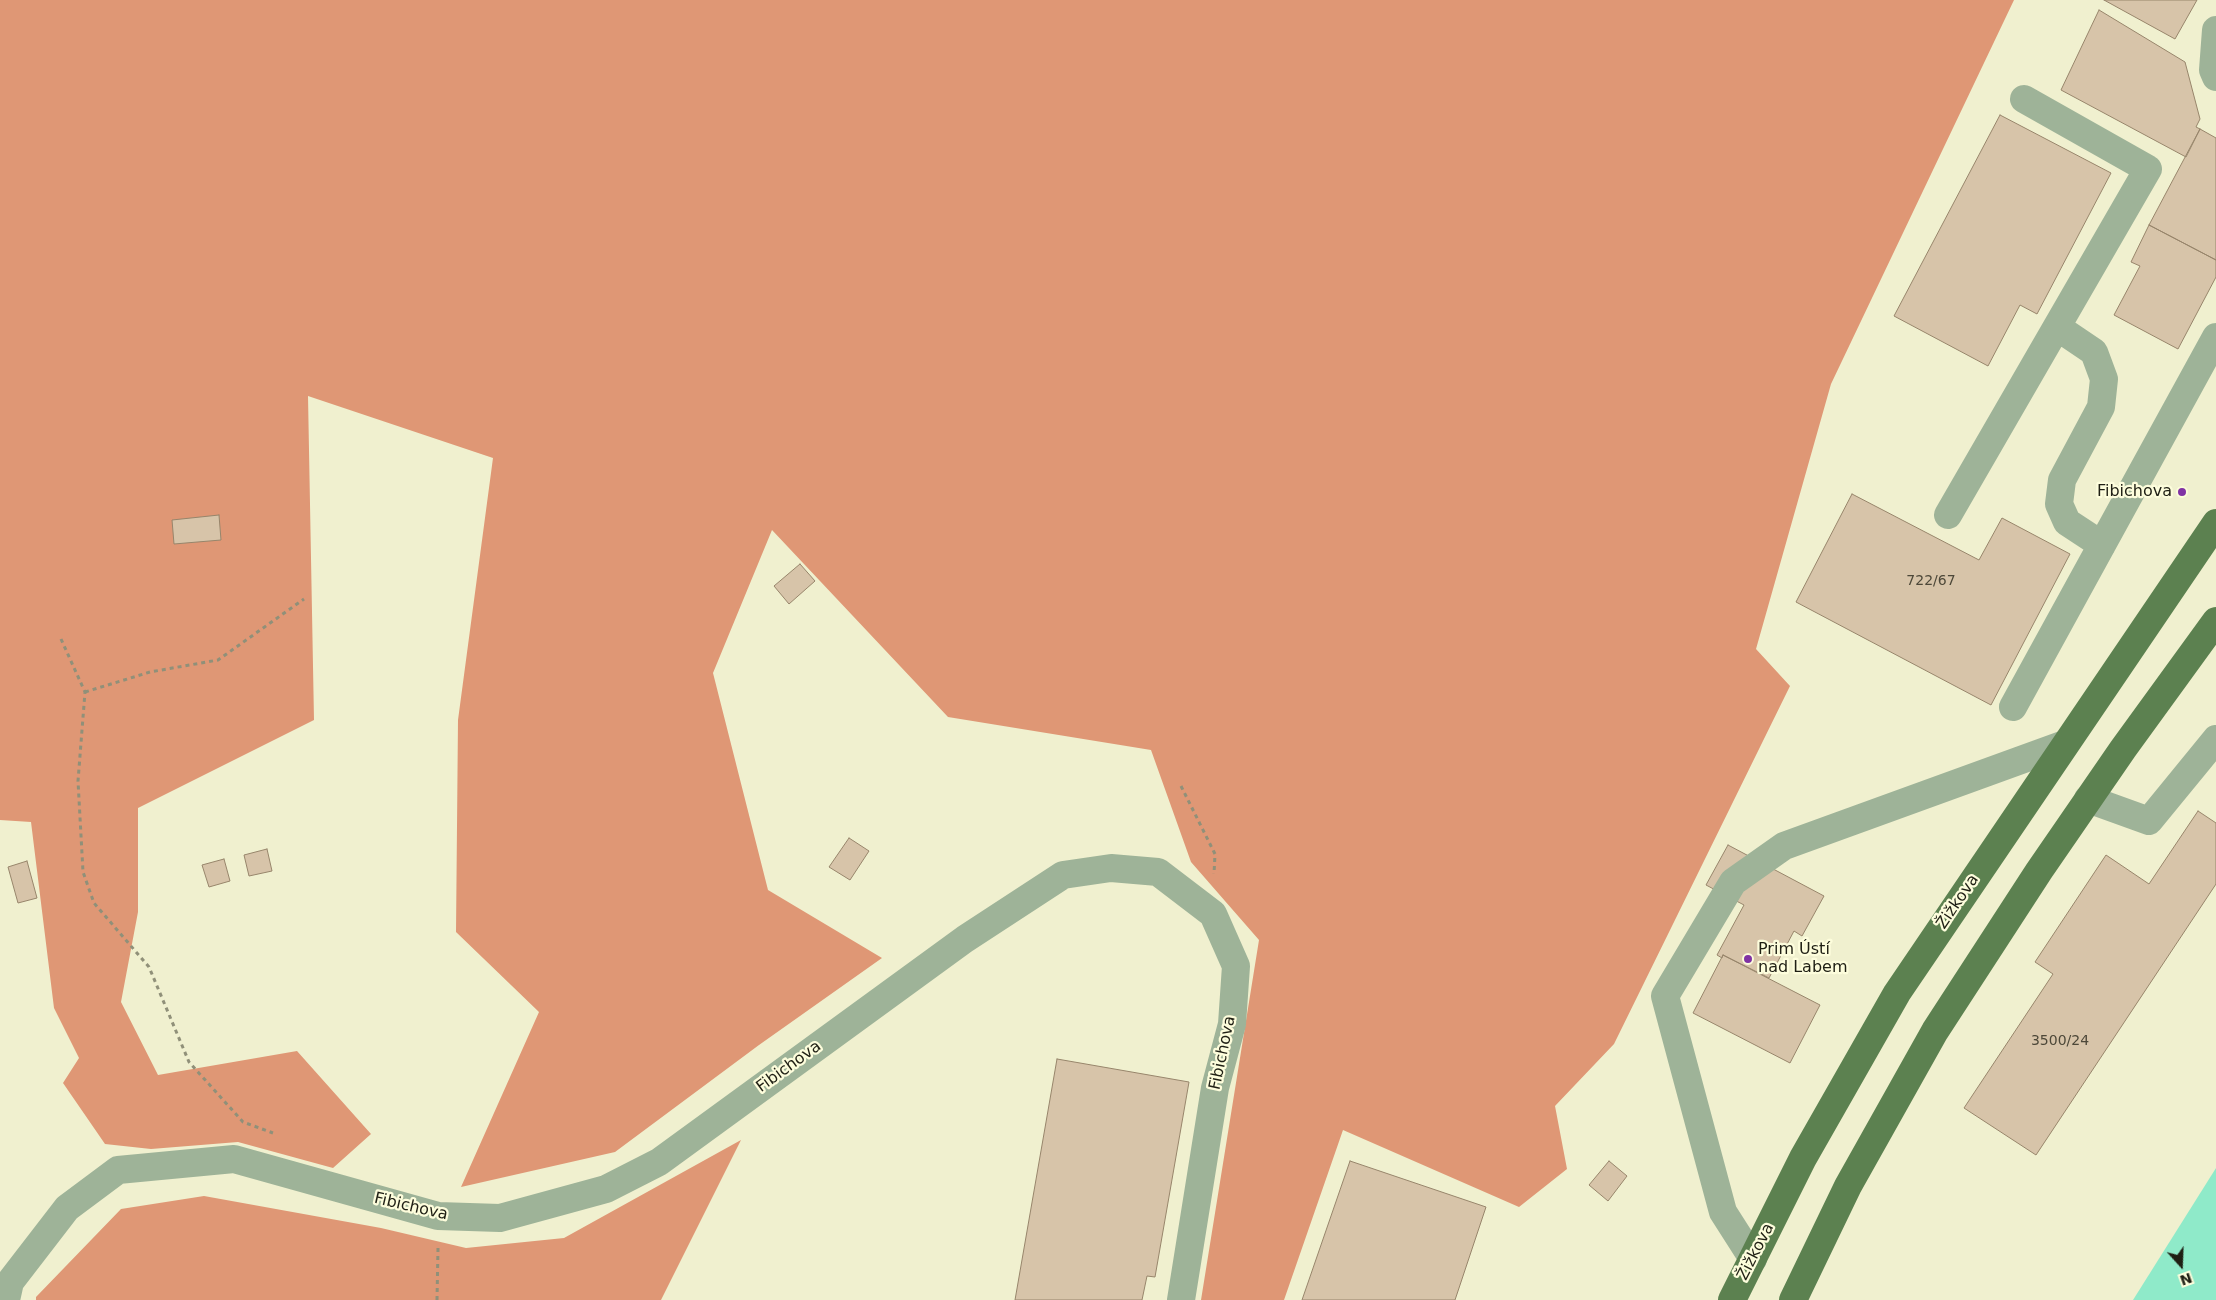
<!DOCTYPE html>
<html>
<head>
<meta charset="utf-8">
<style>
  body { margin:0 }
  #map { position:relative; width:2216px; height:1300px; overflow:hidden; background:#f0f0cf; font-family:"DejaVu Sans",sans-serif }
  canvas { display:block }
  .north { position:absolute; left:2156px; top:1240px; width:50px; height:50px; -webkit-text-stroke:4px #fdfddc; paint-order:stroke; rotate:160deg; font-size:14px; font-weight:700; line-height:20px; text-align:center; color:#1f1f14 }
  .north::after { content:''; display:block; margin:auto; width:18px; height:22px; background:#1f1f14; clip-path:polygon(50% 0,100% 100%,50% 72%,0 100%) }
</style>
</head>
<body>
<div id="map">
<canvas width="2216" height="1300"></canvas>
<div class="north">N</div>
</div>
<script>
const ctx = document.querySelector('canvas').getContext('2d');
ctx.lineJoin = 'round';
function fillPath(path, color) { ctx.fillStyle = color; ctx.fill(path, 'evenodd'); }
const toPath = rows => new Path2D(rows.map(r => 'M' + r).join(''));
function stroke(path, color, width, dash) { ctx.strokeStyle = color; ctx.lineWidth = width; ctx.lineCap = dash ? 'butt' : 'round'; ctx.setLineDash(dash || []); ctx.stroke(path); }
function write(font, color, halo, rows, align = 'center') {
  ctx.font = font + ' "DejaVu Sans",sans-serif'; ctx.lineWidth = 4.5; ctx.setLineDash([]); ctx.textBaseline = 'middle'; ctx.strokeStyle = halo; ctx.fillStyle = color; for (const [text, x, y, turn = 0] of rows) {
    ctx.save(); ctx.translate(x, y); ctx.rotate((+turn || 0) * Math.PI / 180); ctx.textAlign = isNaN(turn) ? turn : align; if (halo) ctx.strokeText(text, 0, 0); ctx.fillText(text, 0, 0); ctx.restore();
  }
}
const forest = toPath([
  [0,0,2014,0,1831,384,1756,649,1790,686,1614,1044,1555,1106,1567,1169,1519,1207,1343,1130,1284,1300,1201,1300,1259,940,1191,862,1151,750,948,717,772,530,713,673,768,890,882,958,759,1045,615,1152,461,1187,539,1012,456,932,458,720,493,458,308,396,314,720,138,808,138,912,121,1002,158,1075,297,1051,371,1134,333,1168,238,1142,151,1149,105,1144,63,1083,79,1058,54,1008,31,822,0,820],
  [741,1140,661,1300,36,1300,36,1297,121,1209,204,1196,381,1228,466,1248,564,1238]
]);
const water = toPath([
  [2216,1168,2216,1300,2133,1300]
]);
const building = toPath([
  [2104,0,2197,0,2175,39,2104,0],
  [2099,10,2185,62,2200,119,2196,127,2200,129,2186,157,2061,90,2099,10],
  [2000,115,2111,173,2037,314,2020,305,1988,366,1894,316,2000,115],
  [2200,129,2216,138,2216,260,2149,225,2200,129],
  [2149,225,2216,260,2216,277,2178,349,2114,315,2140,266,2131,262,2149,225],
  [1852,494,1979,560,2002,518,2070,554,1991,705,1796,602,1852,494],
  [219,515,221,540,174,544,172,520,219,515],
  [800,564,815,581,789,604,774,586,800,564],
  [2198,811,2216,823,2216,884,2036,1155,1964,1108,2053,974,2035,962,2106,855,2149,884,2198,811],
  [849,838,869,851,850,880,829,867,849,838],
  [1728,845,1824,896,1802,936,1794,931,1769,978,1723,955,1722,958,1717,955,1744,905,1706,885,1728,845],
  [267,849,272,871,249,876,244,855,267,849],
  [224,859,230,881,209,887,202,865,224,859],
  [27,861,37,898,18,903,8,867,27,861],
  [1723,955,1820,1005,1790,1063,1693,1013,1723,955],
  [1057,1059,1189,1082,1155,1277,1147,1276,1142,1300,1015,1300,1057,1059],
  [1350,1161,1486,1207,1455,1300,1302,1300,1350,1161],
  [1609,1161,1627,1176,1608,1201,1589,1185,1609,1161]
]);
const path = toPath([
  [61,639,85,692,78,781,83,872,94,903,149,967,189,1062,243,1122,273,1133],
  [85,692,150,672,218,660,304,599],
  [1181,786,1215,854,1214,874],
  [437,1300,438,1248]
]);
const minor = toPath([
  [2216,30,2213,70,2216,77],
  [2057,327,2094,352,2104,379,2101,407,2062,480,2059,504,2067,522,2102,545],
  [1948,515,2148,169,2024,99],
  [2013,707,2216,337],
  [2088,799,2149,821,2216,739],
  [1753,1259,1723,1212,1665,996,1733,882,1784,846,2065,744],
  [6,1300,10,1282,67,1208,118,1170,234,1159,438,1216,500,1218,606,1189,659,1162,965,939,1063,875,1111,868,1158,872,1213,914,1236,966,1232,1024,1215,1088,1181,1300]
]);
const major = toPath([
  [1732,1300,1803,1158,1897,993,2216,523],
  [1793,1300,1848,1186,1935,1031,2039,871,2123,749,2216,621]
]);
const markers = [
  [2182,492,5,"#8033a4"],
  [1748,959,5,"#8033a4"]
];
const numberNames = [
  ["722/67",1931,581],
  ["3500/24",2060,1041]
];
const poiNames = [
  ["Fibichova",2172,492],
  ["Prim Ústí",1758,950,"left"],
  ["nad Labem",1758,968,"left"]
];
const streetNames = [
  ["Žižkova",1958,902,-56],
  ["Fibichova",1223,1053,-78],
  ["Fibichova",789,1067,-36],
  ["Fibichova",411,1207,13],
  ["Žižkova",1756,1252,-63]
];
fillPath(forest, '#df9775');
fillPath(water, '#8feac9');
fillPath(building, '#d7c4a9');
stroke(building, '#97856b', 1);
stroke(path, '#909079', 3, [4, 4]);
stroke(minor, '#9eb398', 28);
stroke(major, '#5c8150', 28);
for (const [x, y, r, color] of markers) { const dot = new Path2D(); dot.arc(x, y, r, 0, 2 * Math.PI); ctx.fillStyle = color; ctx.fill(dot); stroke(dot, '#fdfddc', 2); }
write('14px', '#4d4839', null, numberNames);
write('16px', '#1f1f14', '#fdfddc', poiNames, 'right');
write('16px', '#1f1f14', '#fdfddc', streetNames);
</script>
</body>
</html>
